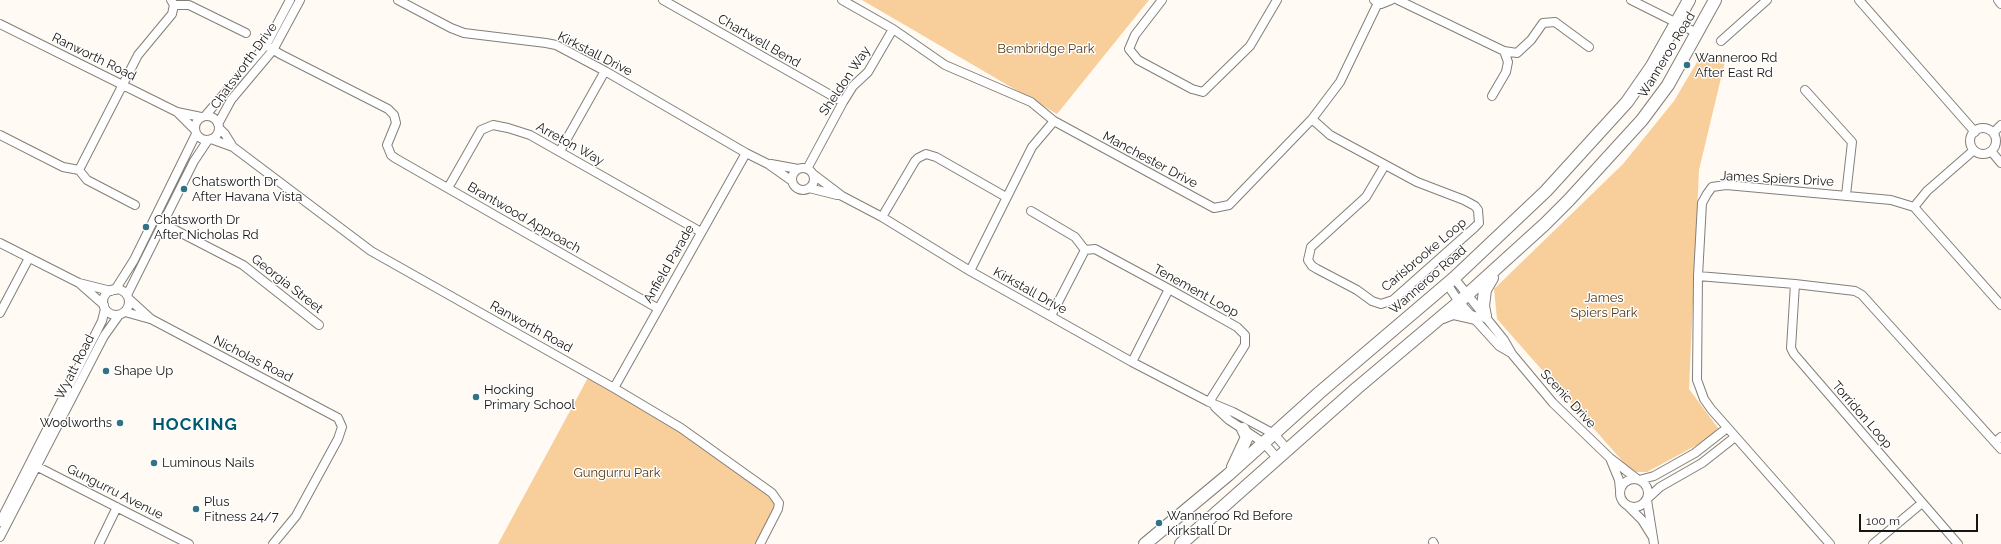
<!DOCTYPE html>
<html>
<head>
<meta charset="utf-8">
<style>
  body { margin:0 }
  #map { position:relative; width:2001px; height:544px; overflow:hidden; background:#fffaf4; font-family:Raleway,sans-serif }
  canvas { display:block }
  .scale { position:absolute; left:1859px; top:514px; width:119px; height:18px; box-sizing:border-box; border:2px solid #181614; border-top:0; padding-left:5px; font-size:12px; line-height:14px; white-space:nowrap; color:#181614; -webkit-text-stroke:3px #fff; paint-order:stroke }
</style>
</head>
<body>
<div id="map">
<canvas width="2001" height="544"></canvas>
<div class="scale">100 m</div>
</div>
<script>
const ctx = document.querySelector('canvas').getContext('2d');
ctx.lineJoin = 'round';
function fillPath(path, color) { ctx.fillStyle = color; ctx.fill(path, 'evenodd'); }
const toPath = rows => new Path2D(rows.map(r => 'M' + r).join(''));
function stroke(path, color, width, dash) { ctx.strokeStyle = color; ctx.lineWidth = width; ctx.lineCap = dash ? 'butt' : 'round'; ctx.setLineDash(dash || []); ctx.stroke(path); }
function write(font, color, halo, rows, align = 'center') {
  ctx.font = font + ' Raleway,sans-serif'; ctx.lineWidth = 3; ctx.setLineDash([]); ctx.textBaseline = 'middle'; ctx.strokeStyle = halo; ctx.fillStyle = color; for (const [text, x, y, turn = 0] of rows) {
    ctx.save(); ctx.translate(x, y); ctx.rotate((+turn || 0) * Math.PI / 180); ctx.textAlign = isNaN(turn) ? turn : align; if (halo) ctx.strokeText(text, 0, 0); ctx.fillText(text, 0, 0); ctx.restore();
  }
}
const green = toPath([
  [862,0,1149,0,1057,114],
  [1703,52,1726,57,1699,170,1689,389,1721,432,1647,472,1636,472,1625,464,1497,319,1494,289,1623,164,1674,101],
  [590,374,681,428,772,493,779,503,760,544,498,544]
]);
const minor = toPath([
  [398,0,451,28,464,33,546,43,556,45,605,71,746,153,768,164,792,181],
  [663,0,843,102],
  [842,0,893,29,945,65,1031,102,1054,121,1214,208,1229,205,1312,119,1340,82,1378,3],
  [1162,0,1135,35,1129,49,1138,60,1192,89,1203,92,1250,46,1277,0],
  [1374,0,1381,4,1391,0],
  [1398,0,1504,51,1508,62,1506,72,1492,96],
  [1631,0,1697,33],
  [1859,0,1975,132],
  [1998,0,2001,4],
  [174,5,189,5,246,33],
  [0,24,177,112,201,117],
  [1721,41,1767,0],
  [266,45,280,54,388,109,394,115,396,123,387,145,391,155,395,158,657,308],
  [1504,51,1517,53,1531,40,1543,23,1555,22,1589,47],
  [1805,90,1852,142,1846,195],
  [178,113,195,130],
  [205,116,266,45,290,0],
  '195 128a12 12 0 1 1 24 0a12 12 0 1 1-24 0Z',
  [1312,119,1330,135,1417,182,1464,200,1475,206,1478,210,1479,223,1474,228,1393,300,1381,304,1372,301,1357,290,1317,269,1312,266,1308,260,1311,247,1366,197,1385,165],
  [218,124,231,100,273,50,300,0],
  [219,128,225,134,233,147],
  '1970 141a13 13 0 1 1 26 0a13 13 0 1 1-26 0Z',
  [1993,133,2001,125],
  [0,135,63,167,79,170,138,55,172,14,174,5,171,0],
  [211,139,233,147,371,251,614,388,681,428,772,493,779,503,778,509,760,544],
  [560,151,605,71],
  [1991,151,2001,163],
  [771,164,798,169],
  '792 179a11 11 0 1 1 22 0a11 11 0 1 1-22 0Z',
  [807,169,843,102,853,86,868,72,893,29],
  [79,170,87,180,135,205],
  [813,174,842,196,882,217,970,271,1132,362,1209,402,1233,412,1274,434,1288,450],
  [448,188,481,130,493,125,508,128,530,135,701,232],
  [809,188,837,195],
  [1914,207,1927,191,1974,150],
  [1031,211,1075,237,1085,250],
  [882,217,915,161,918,158,926,154,936,157,1006,197],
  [154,219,243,265,319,325],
  [0,243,79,283,111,291],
  [970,271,1032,147,1054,121],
  [1698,276,1795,284,1855,291,1862,295,2001,449],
  [1454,278,1504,340,1512,354,1553,403,1610,458,1637,479],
  [79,283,104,305],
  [1447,284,1459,302,1499,346,1511,353],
  [1795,284,1791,348,1794,354,1958,544],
  '103 302a13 13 0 1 1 26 0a13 13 0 1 1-26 0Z',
  [115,290,134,260,196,134],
  [127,295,194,161,208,140],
  [129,299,151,319,338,418,342,427,338,439,296,516,273,544],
  [125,312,150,319],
  [0,313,29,258],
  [1051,316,1085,250,1095,249,1169,289,1237,327,1245,335,1245,345,1209,402],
  [1132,362,1169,289],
  [614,388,746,153],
  [1215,407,1229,420,1264,443,1278,459],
  [1995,442,2001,437],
  [1610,458,1619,480,1620,490],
  [34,465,189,544],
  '1620 493a14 14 0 1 1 28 0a14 14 0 1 1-28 0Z',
  [1639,480,1654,476,1695,453,1727,428],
  [1648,498,1660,487,1702,463,1735,437],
  [1647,500,1654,544],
  [1628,506,1642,520,1652,536],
  [0,522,102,321,105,309],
  [0,537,104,336,119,315],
  [1433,542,1434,544],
  [99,544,117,507],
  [1830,544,1711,409,1704,399,1700,388,1697,380,1698,276,1702,203,1707,194,1712,187,1726,185,1891,200,1914,207,2001,305],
  [1873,544,1922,503]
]);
const highway = toPath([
  [1485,316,1483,306,1485,290,1492,278],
  [1443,317,1453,313,1475,318],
  [1233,467,1247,437,1243,429],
  [1145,544,1228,475,1319,393,1454,278,1546,191,1627,102,1652,66,1689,0],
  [1181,544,1357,388,1459,302,1545,224,1569,200,1642,120,1668,85,1715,0]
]);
const markers = [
  [1687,65,4,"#327286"],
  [184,189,4,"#327286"],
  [146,227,4,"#327286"],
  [106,371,4,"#327286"],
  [476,397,4,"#327286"],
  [120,423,4,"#327286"],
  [154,463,4,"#327286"],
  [196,509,4,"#327286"],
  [1159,523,4,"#327286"]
];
const streetNames = [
  ["Chartwell Bend",759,41,30],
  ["Kirkstall Drive",595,54,27],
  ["Wanneroo Road",1667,55,-59],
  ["Ranworth Road",94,57,26],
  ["Chatsworth Drive",244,66,-54],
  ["Sheldon Way",845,81,-56],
  ["Arreton Way",570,144,29],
  ["Manchester Drive",1150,160,28],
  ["James Spiers Drive",1777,179,3],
  ["Brantwood Approach",524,218,30],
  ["Carisbrooke Loop",1424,255,-40],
  ["Anfield Parade",669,264,-60],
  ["Wanneroo Road",1428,280,-41],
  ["Georgia Street",287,284,38],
  ["Kirkstall Drive",1030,291,29],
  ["Tenement Loop",1196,291,29],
  ["Ranworth Road",531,327,29],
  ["Nicholas Road",253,359,27],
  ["Wyatt Road",75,367,-63],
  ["Scenic Drive",1568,399,47],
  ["Torridon Loop",1862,415,49],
  ["Gungurru Avenue",115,492,27]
];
const parkNames = [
  ["Bembridge Park",1046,49],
  ["James",1604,298],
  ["Spiers Park",1604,313],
  ["Gungurru Park",617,473]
];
const poiNames = [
  ["Wanneroo Rd",1695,58],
  ["After East Rd",1695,73],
  ["Chatsworth Dr",192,182],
  ["After Havana Vista",192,197],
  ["Chatsworth Dr",154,220],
  ["After Nicholas Rd",154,235],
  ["Shape Up",114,371],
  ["Hocking",484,390],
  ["Primary School",484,405],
  ["Woolworths",112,423,"right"],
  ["Luminous Nails",162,463],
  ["Plus",204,502],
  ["Fitness 24/7",204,517],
  ["Wanneroo Rd Before",1167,516],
  ["Kirkstall Dr",1167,531]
];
const districtNames = [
  ["HOCKING",195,425]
];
fillPath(green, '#f8cf9a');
stroke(minor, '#837e78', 10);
stroke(highway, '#837e78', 14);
stroke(minor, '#fff', 8);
stroke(highway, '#fff', 12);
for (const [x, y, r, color] of markers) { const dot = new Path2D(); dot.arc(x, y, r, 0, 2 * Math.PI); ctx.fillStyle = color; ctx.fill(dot); stroke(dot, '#fff', 1.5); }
write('13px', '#181614', '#fff', streetNames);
write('13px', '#533b16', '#fff', parkNames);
write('13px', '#181614', '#fff', poiNames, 'left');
ctx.letterSpacing = '1px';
write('bold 17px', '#00596f', '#fff', districtNames);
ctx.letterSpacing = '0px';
</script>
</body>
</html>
